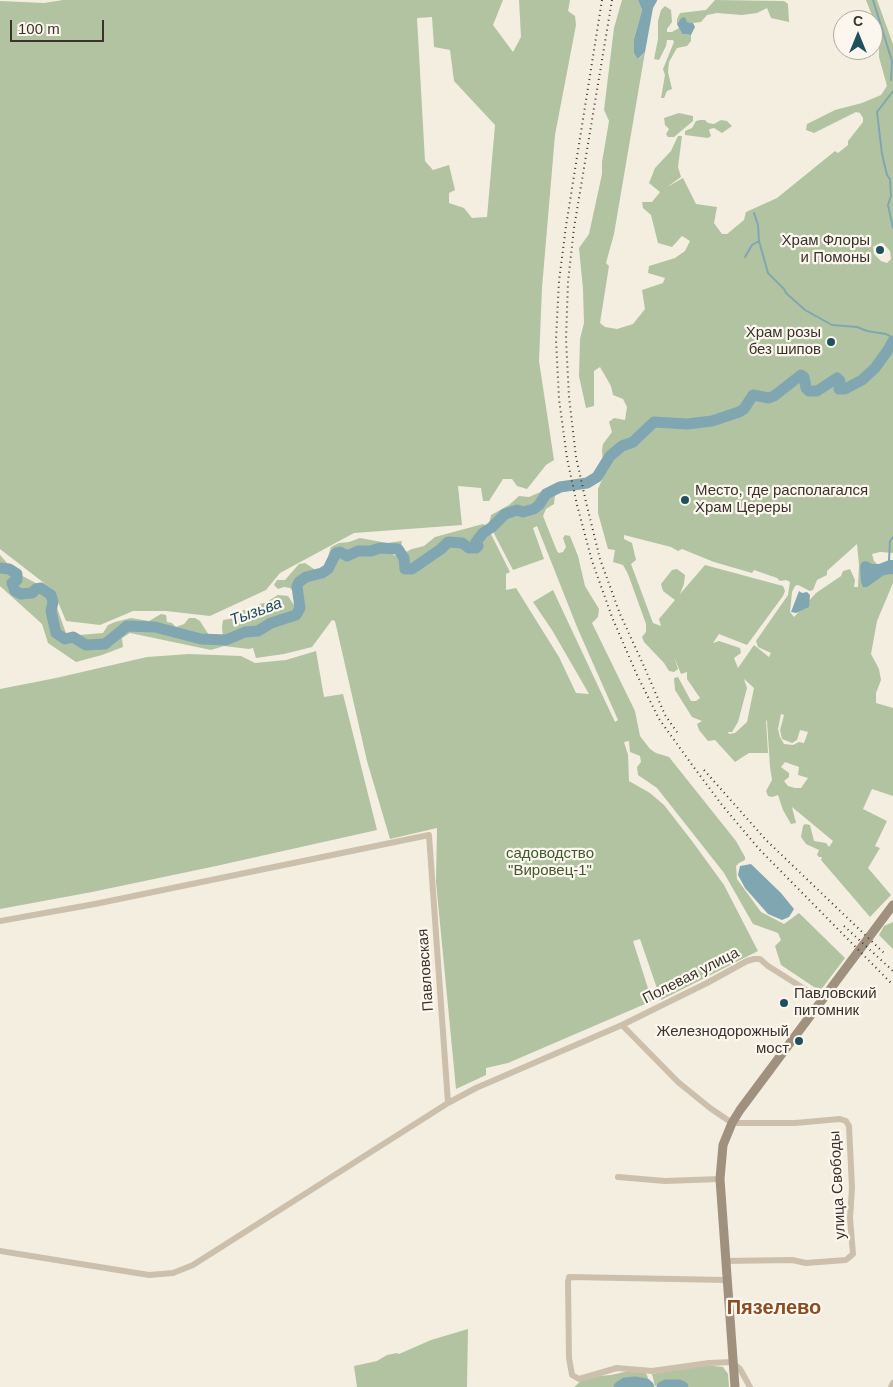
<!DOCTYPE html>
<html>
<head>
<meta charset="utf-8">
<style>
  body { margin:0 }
  #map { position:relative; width:893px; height:1387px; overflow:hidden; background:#f4eee1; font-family:Arial,sans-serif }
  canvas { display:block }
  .north { position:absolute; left:833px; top:10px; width:50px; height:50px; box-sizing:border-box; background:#fbf7ee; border:1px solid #aea9a0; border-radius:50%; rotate:0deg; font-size:14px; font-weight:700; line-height:20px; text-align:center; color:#3b332b }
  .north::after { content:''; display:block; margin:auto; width:18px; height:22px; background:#204f5d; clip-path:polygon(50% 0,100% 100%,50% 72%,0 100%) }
  .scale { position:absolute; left:10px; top:20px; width:94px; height:22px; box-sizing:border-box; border:2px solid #3b332b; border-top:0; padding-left:6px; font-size:15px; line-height:18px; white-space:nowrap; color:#3b332b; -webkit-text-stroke:4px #fbf7ee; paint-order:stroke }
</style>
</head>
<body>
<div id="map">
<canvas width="893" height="1387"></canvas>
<div class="north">С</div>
<div class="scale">100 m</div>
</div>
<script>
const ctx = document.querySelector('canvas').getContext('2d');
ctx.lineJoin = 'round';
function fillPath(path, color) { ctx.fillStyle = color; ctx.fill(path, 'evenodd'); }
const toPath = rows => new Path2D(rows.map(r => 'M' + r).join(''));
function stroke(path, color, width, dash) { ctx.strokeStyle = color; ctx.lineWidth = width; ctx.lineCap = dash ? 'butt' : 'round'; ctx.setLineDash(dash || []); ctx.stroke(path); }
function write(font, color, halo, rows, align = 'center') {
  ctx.font = font + ' Arial,sans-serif'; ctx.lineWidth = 4.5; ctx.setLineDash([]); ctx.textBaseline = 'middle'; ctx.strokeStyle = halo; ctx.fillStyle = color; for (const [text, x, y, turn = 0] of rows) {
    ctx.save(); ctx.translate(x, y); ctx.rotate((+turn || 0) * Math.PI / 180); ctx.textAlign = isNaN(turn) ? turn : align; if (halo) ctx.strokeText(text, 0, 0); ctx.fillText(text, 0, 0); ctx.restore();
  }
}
const green = toPath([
  [63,0,503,0,493,25,513,52,521,37,519,0,570,0,568,11,575,16,576,25,555,135,542,288,539,361,554,460,546,465,527,489,517,486,512,479,503,479,489,501,483,501,481,488,458,486,462,525,354,533,280,573,266,590,210,616,166,611,133,611,100,625,66,621,53,590,0,549,0,1,44,3],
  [432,17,434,47,450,50,454,81,495,125,487,217,472,218,464,208,449,203,449,193,455,190,449,165,433,170,425,161,417,18],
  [622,0,638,0,642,10,634,39,639,59,645,52,614,234,606,263,609,266,600,323,605,327,617,329,633,324,645,309,642,290,663,283,665,278,648,273,649,266,675,258,685,251,690,241,682,236,672,247,658,243,651,215,643,208,642,202,652,202,660,192,649,183,655,168,671,151,678,136,682,136,678,167,681,177,667,187,683,178,696,204,717,207,714,223,722,234,727,234,744,220,746,212,777,198,835,151,838,153,848,145,848,141,863,122,863,118,860,113,856,112,814,133,806,130,807,124,835,110,862,103,881,95,887,86,879,57,879,48,882,41,866,0,877,0,893,44,893,553,880,552,872,554,874,561,880,567,893,560,893,583,877,621,871,654,879,669,881,680,876,693,876,703,893,708,893,796,872,789,863,809,887,821,875,846,880,848,868,868,891,895,870,917,821,860,822,857,819,857,817,855,819,850,806,844,801,837,803,826,805,824,810,825,814,841,826,843,829,847,833,841,792,807,796,823,791,824,783,810,778,795,772,797,768,796,766,791,772,780,770,767,767,721,766,720,768,753,749,753,735,762,715,740,708,741,699,730,697,724,702,721,692,717,675,690,674,678,678,677,691,701,696,701,700,698,687,679,687,672,681,674,674,657,678,669,674,672,669,671,664,663,644,642,642,637,646,632,646,624,628,574,623,565,613,562,615,550,608,549,598,513,598,489,604,475,602,451,603,444,612,432,609,422,614,418,625,420,627,407,623,399,613,395,611,386,600,367,594,371,594,406,586,408,579,376,580,339,584,323,583,289,579,248,589,234,602,174,602,162,609,121,604,110,614,28],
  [880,243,883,243,890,251,891,259,887,263,881,261,874,254,873,247],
  [624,535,671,547,678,551,682,549,714,562,752,573,754,570,777,578,780,581,786,580,790,582,788,595,756,641,758,647,771,653,769,657,754,645,738,668,734,658,741,653,740,648,719,641,713,643,719,634,747,645,783,596,785,591,783,586,705,565,680,594,684,584,685,575,677,569,672,570,661,584,663,591,675,600,659,619,661,626,653,623,631,564,636,560,632,543,624,539],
  [857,544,859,565,858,587,854,587,855,580,850,569,843,571,841,576,816,593,794,617,790,612,792,592,795,586,798,585,810,591,813,590,817,580,827,575,827,571],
  [744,679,754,688,747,722,735,733,729,734,728,732,732,732,738,722,747,688],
  [781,714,784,715,780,730,782,739,792,743,797,740,800,730,808,732,804,743,799,742,793,745,784,744,780,737,778,729],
  [785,762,799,767,798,775,808,778,801,788,795,788,788,786,784,781,789,777,789,773,781,767],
  [715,0,784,1,788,4,789,22,771,18,767,8,757,13,742,15,717,13,707,15,701,22,693,23,687,22,681,18,677,24,677,19,680,13,706,10],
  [665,6,671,10,672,22,667,29,667,32,672,32,679,28,682,34,691,35,691,41,687,46,677,48,669,62,668,72,672,89,667,91,664,98,661,98,665,75,663,69,674,42,673,40,667,40,666,46,659,60,654,59,658,39,658,21,661,10],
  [679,113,693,116,693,121,674,137,668,137,666,134,669,129,665,125,664,118],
  [700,120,705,120,708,123,714,124,721,120,727,121,732,126,722,133,714,128,710,129,709,130,711,136,708,138,685,135,685,131,692,128,696,121],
  [552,487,555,495,554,504,546,509,543,516,557,551,559,553,563,552,566,547,563,538,565,535,570,536,578,556,585,586,599,609,598,617,592,623,635,711,640,736,650,749,656,753,669,757,736,841,745,857,745,860,739,863,736,866,737,879,761,912,784,924,799,913,845,958,820,991,781,965,775,946,781,940,778,933,753,924,724,873,657,788,638,775,637,767,641,762,640,756,630,752,629,741,624,742,628,755,629,781,650,793,664,805,692,841,724,885,758,951,661,1000,640,939,633,941,652,1001,508,1063,486,1068,486,1075,456,1089,436,882,437,828,390,839,367,761,335,621,332,620,312,647,284,654,256,658,253,648,249,649,224,646,211,650,130,633,122,638,123,647,102,655,76,662,48,643,42,624,0,586,0,555,15,572,51,591,67,636,103,633,108,625,115,622,131,618,149,621,161,614,166,615,167,622,172,623,176,627,184,624,189,618,195,618,200,621,212,640,218,641,223,638,222,627,223,620,235,618,243,610,255,611,259,604,265,603,278,595,288,596,294,605,298,605,299,598,290,588,284,587,278,589,274,585,277,580,285,580,299,564,305,563,314,569,321,571,328,568,331,563,328,559,329,553,331,547,339,543,349,542,360,538,387,543,402,541,401,546,393,552,393,555,398,556,412,549,424,546,435,537,483,524,488,528,510,572,506,574,506,590,516,588,559,657,576,693,589,694,552,630,533,602,553,590,615,722,618,720,577,627,537,526,533,528,544,559,513,570,489,524,491,515,509,505,519,496,529,497],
  [316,651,324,697,343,694,377,830,216,866,92,892,0,909,0,689,56,678,147,657,189,654,241,656,255,663,286,660],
  [893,922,893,949,879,935,884,926],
  [468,1329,467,1387,357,1387,354,1366,377,1361,387,1355,397,1353,399,1354,431,1340],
  [705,1365,723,1367,728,1374,729,1387,670,1387,671,1385,668,1382,655,1386,652,1374],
  [629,1371,646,1373,648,1378,644,1385,645,1387,574,1387,581,1381,599,1376,611,1375]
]);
const water = toPath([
  [638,0,657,0,657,1,653,8,645,52,638,59,634,53,634,39,642,10],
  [685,17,687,22,693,23,695,27,691,35,682,34,677,24,681,18],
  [889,560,893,560,893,574,884,575,867,587,863,587,861,582,860,566,862,562,866,561,872,564,879,564],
  [799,591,802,593,807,592,810,595,809,607,796,613,791,612],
  [751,864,781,893,794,909,789,917,782,920,768,914,745,888,738,875,740,866]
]);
const stream = toPath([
  [873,0,892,61,891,80],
  [893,91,877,112,882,154,887,175,890,179,891,196,888,205,893,228],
  [754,213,758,225,759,241,768,273,784,289,786,293,805,310,832,325,857,327,867,331,886,334,893,338],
  [745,257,752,245,759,241],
  [889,560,890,541,893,537]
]);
const river = toPath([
  [0,568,9,569,17,574,17,580,12,583,15,591,21,594,32,593,36,589,41,588,51,595,53,602,51,611,56,633,65,639,73,637,86,645,105,644,127,626,155,627,201,639,226,640,245,632,258,631,271,623,296,615,300,608,297,586,299,582,306,577,322,573,328,569,336,553,340,552,347,556,358,551,371,551,380,548,398,549,404,558,405,569,412,569,441,549,448,542,462,543,469,548,476,548,478,546,476,542,483,533,492,527,505,514,517,510,523,512,534,509,539,505,546,494,560,487,587,483,597,477,610,456,622,446,633,442,654,422,687,424,712,421,739,412,744,409,753,395,769,398,774,396,801,375,804,377,806,388,809,391,817,391,837,378,840,381,839,389,845,389,862,380,875,368,888,350,893,341],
  [619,1387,625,1383,635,1382,646,1384,649,1387],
  [662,1387,666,1385,679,1385,683,1387]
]);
const minor = toPath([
  [0,921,95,904,429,835,448,1103],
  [622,1025,678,1082,710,1108,732,1123,795,1123,840,1119,846,1121,849,1126,852,1188,850,1218,853,1254,846,1260,806,1263,792,1260,725,1261],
  [618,1177,665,1181,720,1179],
  [0,1251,149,1275,173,1273,193,1265,448,1103,476,1088,622,1025,707,983,747,961,754,959,760,959,768,966,822,1000],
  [726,1280,569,1277,568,1282,569,1358,572,1375,579,1379,617,1368,652,1371,709,1363,732,1362,740,1369,750,1387],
  [891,1387,893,1383]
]);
const secondary = toPath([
  [735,1387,720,1179,723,1145,732,1123,740,1110,893,905]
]);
const rail = toPath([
  [602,0,566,226,559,281,556,339,559,399,567,458,577,505,592,561,612,617,637,675,659,719,690,762,722,805,759,849,893,985],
  [612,0,574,228,568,282,566,339,569,397,576,457,586,502,600,559,620,614,643,664,665,715,679,735],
  [704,770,766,840,884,953],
  [844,926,893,971]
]);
const markers = [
  [880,250,5,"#204f5d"],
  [831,342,5,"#204f5d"],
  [685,500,5,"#204f5d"],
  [784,1003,5,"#204f5d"],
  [799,1041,5,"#204f5d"]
];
const poiNames = [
  ["Храм Флоры",870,241],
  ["и Помоны",870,258],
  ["Храм розы",821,333],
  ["без шипов",821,350],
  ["Место, где располагался",695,491,"left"],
  ["Храм Цереры",695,508,"left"],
  ["Павловский",794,994,"left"],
  ["питомник",794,1011,"left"],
  ["Железнодорожный",789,1032],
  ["мост",789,1049]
];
const parkNames = [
  ["садоводство",550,854],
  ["\"Вировец-1\"",550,871]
];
const streetNames = [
  ["Павловская",426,970,-94],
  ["Полевая улица",691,976,-27],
  ["улица Свободы",838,1185,-93]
];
const waterNames = [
  ["Тызьва",256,612,-20]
];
const districtNames = [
  ["Пязелево",774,1308]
];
fillPath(green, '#b2c3a1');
fillPath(water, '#80a7b1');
stroke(stream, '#80a7b1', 2);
stroke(river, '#80a7b1', 11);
stroke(minor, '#ccc0ac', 6);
stroke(secondary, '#a0907e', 9);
stroke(rail, '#3b332b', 2, [1, 4]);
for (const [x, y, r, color] of markers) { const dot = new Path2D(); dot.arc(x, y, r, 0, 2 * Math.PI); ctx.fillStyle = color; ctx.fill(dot); stroke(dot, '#fbf7ee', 2); }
write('15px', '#3b332b', '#fbf7ee', poiNames, 'right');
write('15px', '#43592f', '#fbf7ee', parkNames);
write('15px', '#3b332b', '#fbf7ee', streetNames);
write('italic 16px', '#204f5d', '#fbf7ee', waterNames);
write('bold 20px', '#8a4d24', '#fbf7ee', districtNames);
</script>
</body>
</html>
